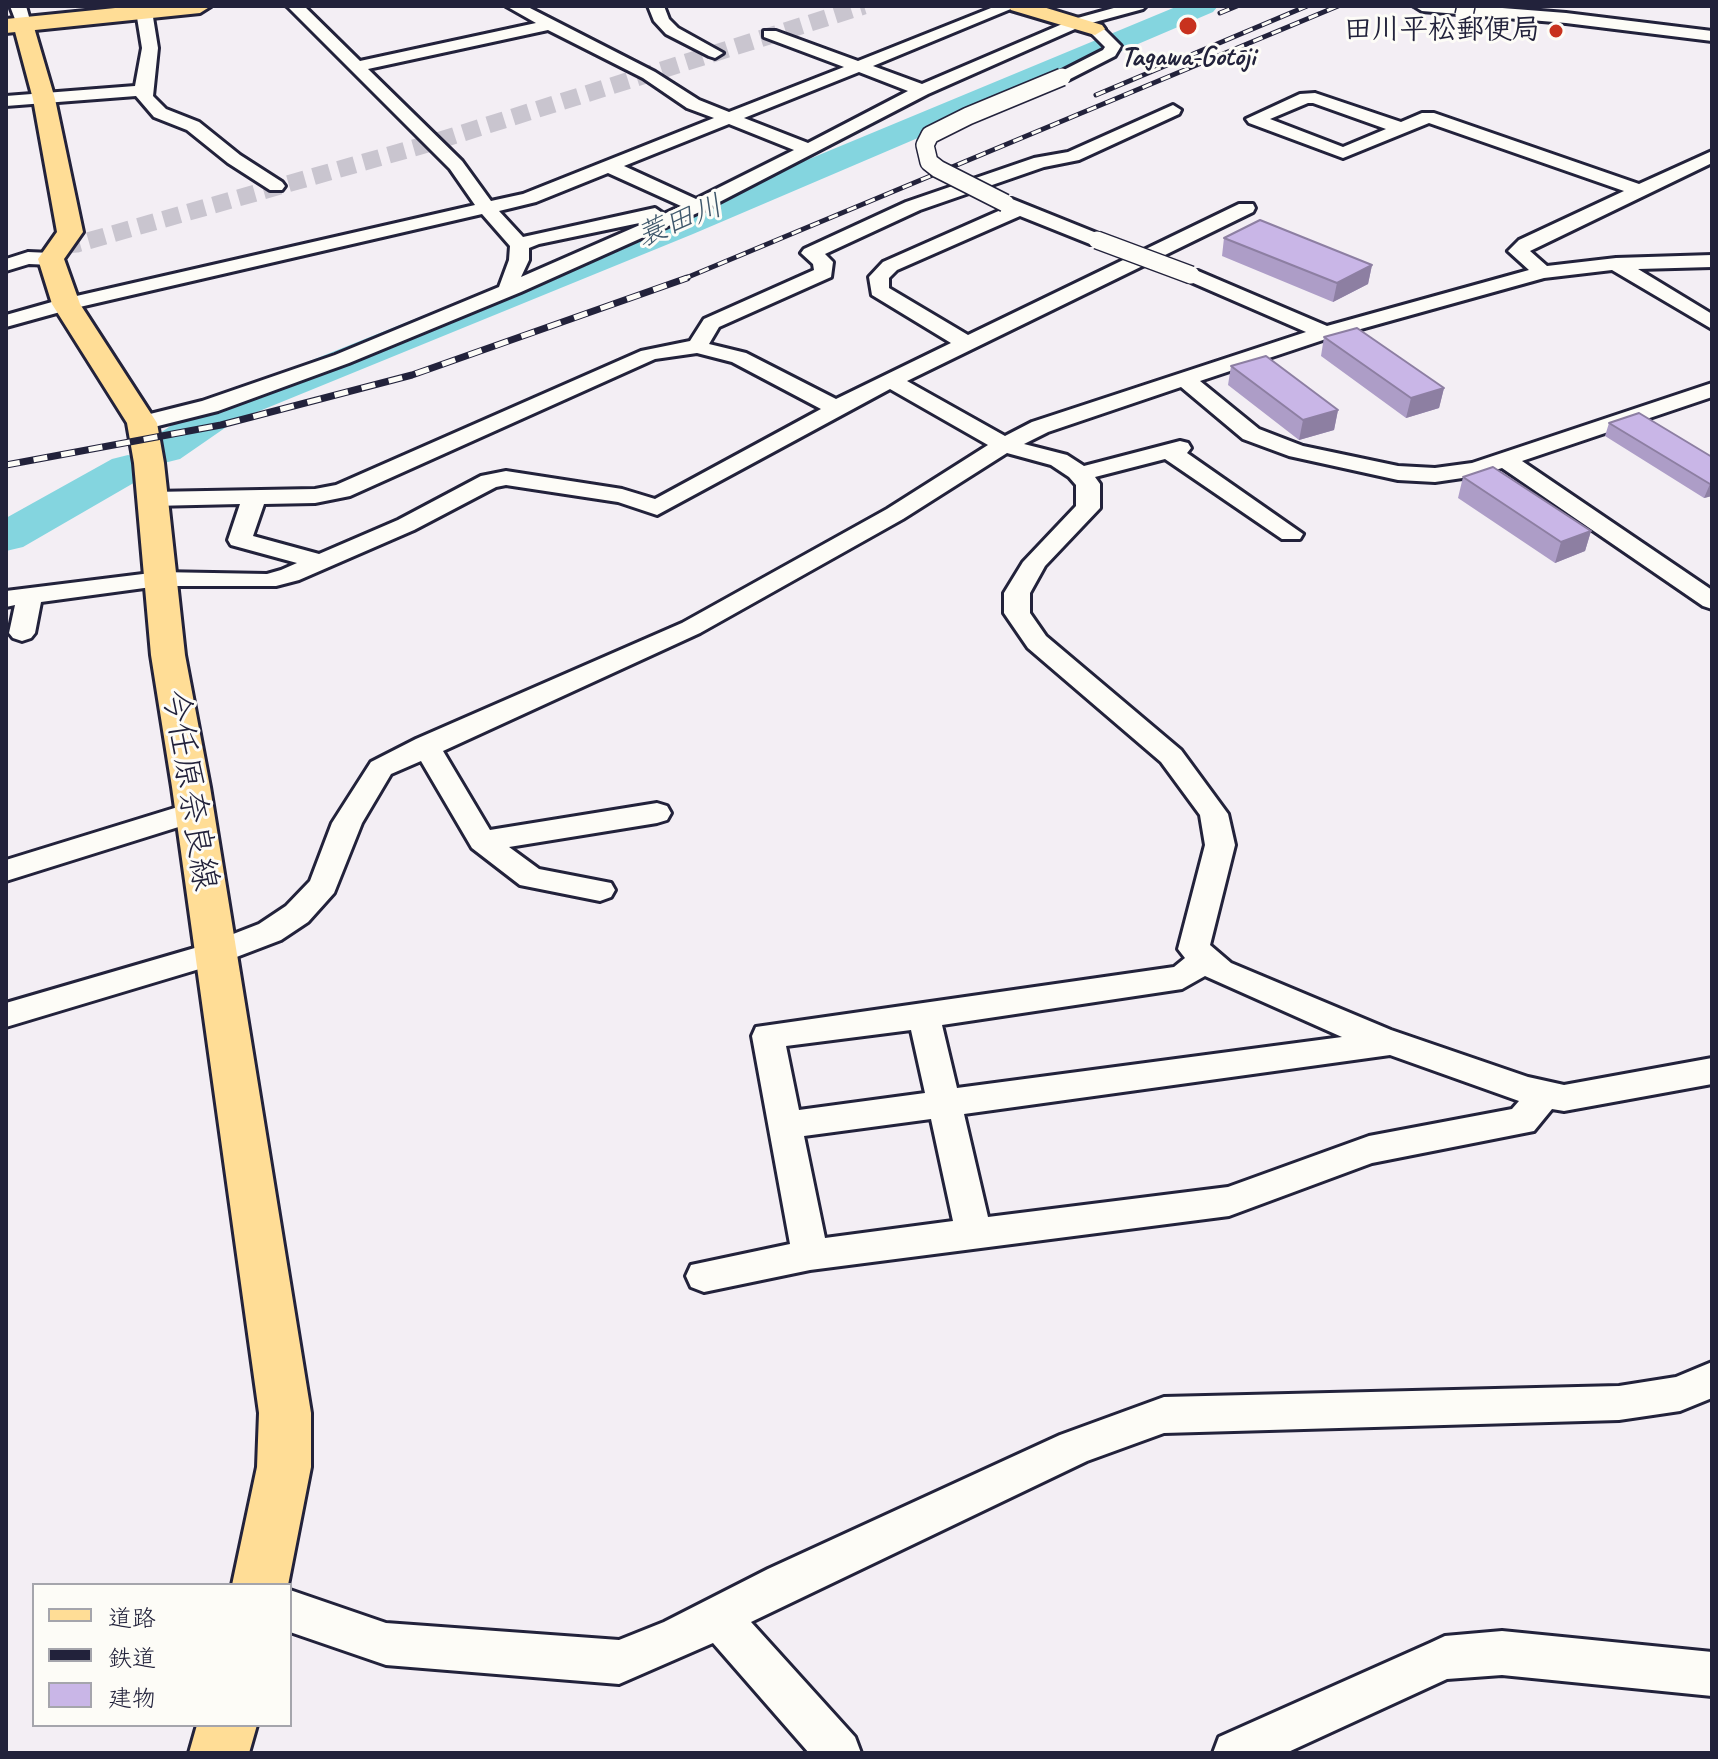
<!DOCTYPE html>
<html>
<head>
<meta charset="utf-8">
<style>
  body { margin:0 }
  #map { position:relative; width:1718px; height:1759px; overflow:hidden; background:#f3eef4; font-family:Caveat,"Klee One",sans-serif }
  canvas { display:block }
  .frame { position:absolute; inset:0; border:8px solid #22223b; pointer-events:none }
  .legend { position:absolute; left:32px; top:1583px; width:260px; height:144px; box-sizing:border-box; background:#fdfcf7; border:2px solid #a5a5ac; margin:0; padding:10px 14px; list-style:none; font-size:24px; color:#22223b }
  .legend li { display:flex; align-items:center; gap:16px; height:40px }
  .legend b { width:40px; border:2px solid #a5a5ac }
</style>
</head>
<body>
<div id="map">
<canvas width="1718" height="1759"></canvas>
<div class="frame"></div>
<ul class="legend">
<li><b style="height:10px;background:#ffdd96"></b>道路</li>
<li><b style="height:10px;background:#22223b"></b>鉄道</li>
<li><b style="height:22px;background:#c9b6e7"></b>建物</li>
</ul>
</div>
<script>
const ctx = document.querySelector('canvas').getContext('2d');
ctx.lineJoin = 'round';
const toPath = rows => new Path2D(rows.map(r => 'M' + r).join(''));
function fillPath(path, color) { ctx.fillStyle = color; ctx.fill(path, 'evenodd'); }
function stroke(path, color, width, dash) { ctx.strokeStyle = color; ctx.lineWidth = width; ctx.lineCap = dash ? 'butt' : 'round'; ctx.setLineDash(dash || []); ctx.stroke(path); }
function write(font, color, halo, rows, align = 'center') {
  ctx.font = font + ' Caveat,"Klee One",sans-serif'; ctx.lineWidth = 6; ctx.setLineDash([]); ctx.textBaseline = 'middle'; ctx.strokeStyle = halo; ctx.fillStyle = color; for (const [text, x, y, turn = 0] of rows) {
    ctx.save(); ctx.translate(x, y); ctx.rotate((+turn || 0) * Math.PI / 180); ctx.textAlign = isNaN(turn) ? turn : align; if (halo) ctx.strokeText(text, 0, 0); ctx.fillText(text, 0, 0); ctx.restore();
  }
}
const river = toPath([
  [1178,6,1218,6,1213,12,693,234,235,421,180,459,164,463,148,459,142,450,148,441,205,403,667,218,1178,6],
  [128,455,144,459,150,468,144,477,23,547,6,551,6,518,112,459,128,455]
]);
const minorTunnel = toPath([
  [63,245,77,244,431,143,864,6]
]);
const minor = toPath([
  [10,6,26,6,31,24,28,27,18,27,10,6],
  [144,6,152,11,158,48,153,96,166,109,199,122,240,155,282,182,285,186,282,190,270,190,228,163,187,130,154,117,136,96,6,106,6,96,135,86,142,48,136,11,144,6],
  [287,6,304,6,360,61,536,23,506,6,526,6,655,72,699,100,729,112,844,67,764,37,764,31,776,31,858,61,996,6,1018,6,873,66,922,84,1074,19,1121,6,1146,6,1143,9,1084,25,928,94,704,210,521,292,349,363,218,411,142,430,134,428,131,423,134,418,202,401,335,355,499,287,509,260,510,246,482,214,71,309,6,327,6,315,59,300,475,205,450,169,287,6],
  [548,30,643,78,687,108,714,118,523,194,491,201,462,161,368,69,548,30],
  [859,72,908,91,808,143,744,118,859,72],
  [729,124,794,150,696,199,624,166,729,124],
  [608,173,681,206,664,214,655,208,523,237,499,211,536,202,608,173],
  [649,221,521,277,529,260,529,248,539,244,649,221],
  [648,6,664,6,669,19,678,28,723,53,715,58,709,56,666,34,654,21,648,6],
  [1414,6,1477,6,1566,13,1712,31,1712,41,1566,23,1422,11,1414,6],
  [1095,24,1101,26,1121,46,1115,56,1068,80,1056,80,1054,77,1056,74,1103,50,1105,47,1087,29,1095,24],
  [1315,93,1401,122,1422,113,1434,113,1639,184,1712,151,1712,163,1530,251,1547,266,1616,258,1712,255,1712,267,1638,269,1712,314,1712,329,1612,270,1544,278,1332,337,1200,381,1259,429,1303,446,1398,466,1435,468,1472,463,1712,383,1712,397,1522,461,1712,590,1712,609,1703,606,1502,468,1476,476,1435,482,1398,480,1289,456,1243,439,1181,387,1048,432,1024,444,1067,455,1084,466,1180,441,1188,443,1191,448,1187,453,1303,534,1300,539,1282,539,1165,459,1095,477,1100,484,1100,508,1045,566,1030,593,1030,613,1046,636,1181,750,1228,814,1235,845,1210,945,1231,963,1391,1030,1528,1077,1564,1085,1712,1058,1712,1084,1564,1111,1552,1109,1534,1131,1372,1163,1229,1216,810,1270,704,1292,691,1287,686,1276,691,1265,790,1244,752,1036,756,1027,1174,967,1185,958,1178,949,1205,845,1200,815,1161,762,1028,648,1004,613,1004,593,1023,562,1076,506,1076,485,1069,477,1051,465,1007,453,903,519,700,633,443,751,490,830,657,803,667,806,671,813,667,820,657,823,509,847,539,869,611,883,615,890,611,897,600,901,520,885,472,848,421,761,391,774,362,823,334,893,308,922,281,940,226,961,6,1027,6,1003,205,945,259,924,286,906,310,881,332,823,371,762,416,739,682,623,887,509,988,445,890,389,657,515,618,502,506,485,496,487,414,530,299,580,276,586,159,586,41,602,35,633,31,638,22,641,13,638,9,633,15,605,6,607,6,591,159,572,267,574,281,570,297,563,231,545,228,540,240,504,152,506,144,504,140,499,144,494,152,492,315,489,336,485,641,351,690,341,704,319,814,270,813,264,801,253,804,249,906,202,1034,158,1068,152,1173,105,1181,110,1179,114,1079,160,1044,167,920,210,825,254,833,262,831,277,719,327,709,344,746,353,836,399,951,343,872,295,869,277,883,262,1003,209,996,203,998,199,1012,199,1104,236,1107,240,1104,244,1090,244,1020,216,897,270,889,278,889,288,968,335,1239,204,1253,204,1255,208,1253,212,907,381,1005,436,1032,422,1306,332,1184,279,1181,275,1184,271,1198,271,1327,326,1529,270,1508,251,1519,240,1624,191,1429,123,1343,158,1249,123,1246,119,1300,94,1315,93],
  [1308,103,1313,103,1386,129,1343,147,1270,119,1308,103],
  [697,353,732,362,821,409,655,499,622,489,506,471,481,476,398,520,319,554,253,536,264,504,315,503,350,496,655,359,697,353],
  [1205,976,1342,1037,957,1088,942,1025,1182,989,1205,976],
  [911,1030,925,1093,799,1110,786,1046,911,1030],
  [1390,1055,1519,1101,1512,1109,1369,1136,1228,1187,988,1217,964,1114,1390,1055],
  [931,1119,953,1221,825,1238,804,1136,931,1119],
  [28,252,51,253,61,259,51,265,29,264,6,271,6,259,28,252],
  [194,802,204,805,208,812,204,819,6,881,6,860,194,802],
  [1712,1362,1712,1398,1680,1411,1619,1420,1164,1433,1087,1461,751,1622,855,1737,861,1753,809,1753,713,1643,619,1684,386,1665,290,1632,290,1590,386,1623,619,1640,664,1622,768,1569,1060,1435,1164,1397,1619,1386,1676,1377,1712,1362],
  [1502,1631,1712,1652,1712,1696,1502,1675,1447,1679,1286,1753,1213,1753,1219,1737,1430,1643,1445,1636,1502,1631]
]);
const major = toPath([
  [1008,6,1040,6,1102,25,1105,29,1095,35,1011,10,1008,6],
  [23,18,33,24,55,99,83,232,64,259,80,304,157,423,164,463,185,655,210,787,311,1413,311,1467,288,1585,232,1585,257,1467,259,1413,172,787,151,655,134,463,127,423,52,304,38,259,57,232,33,99,13,24,23,18],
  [197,1725,257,1725,249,1753,189,1753,197,1725]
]);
const highway = toPath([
  [135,6,211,6,200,13,6,33,6,19,135,6]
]);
const railFar1 = toPath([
  [1220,13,1237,6],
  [1096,95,1307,6],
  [681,280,1338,6]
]);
const rail = toPath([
  [6,465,221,425,412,375,687,278]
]);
const minorBridge = toPath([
  [1464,15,1466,6],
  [1005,203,938,169,929,162,925,145,930,135,968,116,1062,77],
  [1097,240,1191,275]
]);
const wall = toPath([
  [1224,238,1372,265,1368,284,1333,302,1222,256],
  [1324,337,1444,388,1439,408,1406,418,1321,356],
  [1231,366,1338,410,1334,430,1299,440,1228,385],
  [1609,423,1712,457,1712,496,1704,498,1605,436],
  [1463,477,1591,531,1585,551,1555,563,1458,498]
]);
const shadedWall = toPath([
  [1372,265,1368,284,1333,302,1337,283],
  [1444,388,1439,408,1406,418,1411,398],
  [1338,410,1334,430,1299,440,1303,420],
  [1710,484,1712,484,1712,496,1704,498],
  [1591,531,1585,551,1555,563,1561,542]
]);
const building = toPath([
  [1260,220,1372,265,1337,283,1224,238,1260,220],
  [1357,328,1444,388,1411,398,1324,337,1357,328],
  [1266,356,1338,410,1303,420,1231,366,1266,356],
  [1639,413,1712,457,1712,484,1710,484,1609,423,1639,413],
  [1493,467,1591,531,1561,542,1463,477,1493,467]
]);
const markers = [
  [1188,26,10,"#c8321e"],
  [1556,31,8,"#c8321e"]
];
const farPoinames = [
  ["田川平松郵便局",1540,31],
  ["Tagawa-Gotōji",1188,58,"center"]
];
const farWaternames = [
  ["蓑田川",680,222,-22]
];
const streetNames = [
  ["今任原奈良線",189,790,81]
];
fillPath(river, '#84d5df');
stroke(minorTunnel, '#c9c5cf', 17, [17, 9]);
stroke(minor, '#22223b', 6);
stroke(major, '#22223b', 6);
stroke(highway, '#22223b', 6);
fillPath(minor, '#fdfcf7');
fillPath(major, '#ffdd96');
fillPath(highway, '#ffdd96');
stroke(railFar1, '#22223b', 5);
stroke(rail, '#22223b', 7);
stroke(railFar1, '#fdfcf7', 3, [10]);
stroke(rail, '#fdfcf7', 5, [14]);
stroke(minorBridge, '#22223b', 20, []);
stroke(minorBridge, '#fdfcf7', 17);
fillPath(wall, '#ad9dc7');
fillPath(shadedWall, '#8d7fa2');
fillPath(building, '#c9b6e7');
stroke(building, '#8d7fa2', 2);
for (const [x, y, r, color] of markers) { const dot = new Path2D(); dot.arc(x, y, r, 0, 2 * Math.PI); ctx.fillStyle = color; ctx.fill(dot); stroke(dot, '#fdfcf7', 3); }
write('bold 28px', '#22223b', '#fdfcf7', farPoinames, 'right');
write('italic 30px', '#3f586c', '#fdfcf7', farWaternames);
write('34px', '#22223b', '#fdfcf7', streetNames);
</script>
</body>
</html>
